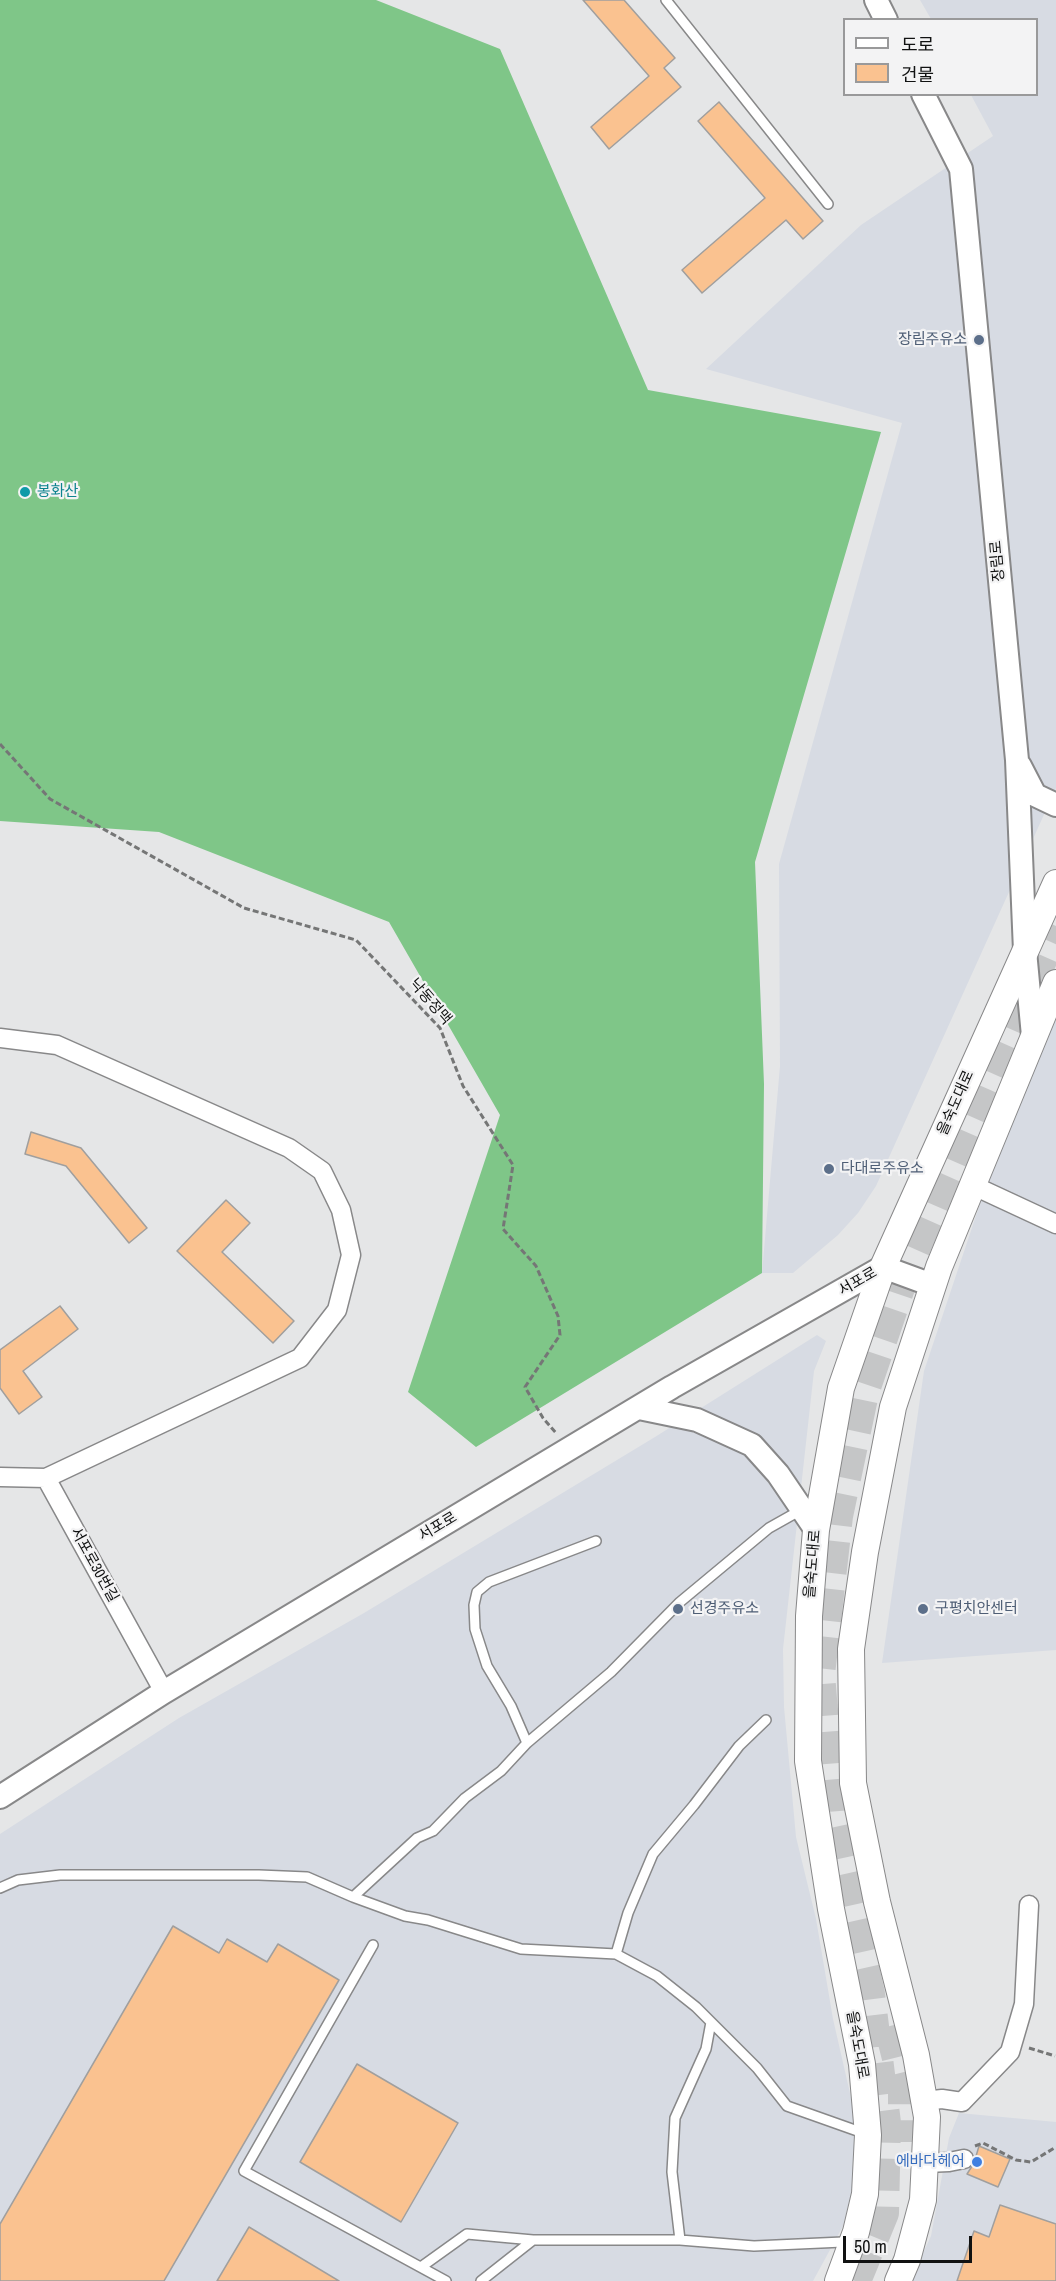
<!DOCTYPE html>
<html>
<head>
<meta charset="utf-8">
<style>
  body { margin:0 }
  #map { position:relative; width:1056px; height:2281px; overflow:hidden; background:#e5e6e7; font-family:"Archivo Narrow","Noto Sans KR",sans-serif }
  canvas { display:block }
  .legend { position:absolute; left:843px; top:18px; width:195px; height:78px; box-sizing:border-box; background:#f3f3f4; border:2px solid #99999a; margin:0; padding:8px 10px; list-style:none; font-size:18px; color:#111212 }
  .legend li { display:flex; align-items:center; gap:12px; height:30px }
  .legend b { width:30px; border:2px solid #99999a }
  .scale { position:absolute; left:843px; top:2236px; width:129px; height:27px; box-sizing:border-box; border:3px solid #111212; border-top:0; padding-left:8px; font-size:18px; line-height:21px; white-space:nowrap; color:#111212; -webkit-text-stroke:4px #f3f3f4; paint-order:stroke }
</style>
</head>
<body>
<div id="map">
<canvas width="1056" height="2281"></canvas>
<ul class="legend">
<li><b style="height:8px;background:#fff"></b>도로</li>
<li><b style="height:16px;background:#fac290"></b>건물</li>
</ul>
<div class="scale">50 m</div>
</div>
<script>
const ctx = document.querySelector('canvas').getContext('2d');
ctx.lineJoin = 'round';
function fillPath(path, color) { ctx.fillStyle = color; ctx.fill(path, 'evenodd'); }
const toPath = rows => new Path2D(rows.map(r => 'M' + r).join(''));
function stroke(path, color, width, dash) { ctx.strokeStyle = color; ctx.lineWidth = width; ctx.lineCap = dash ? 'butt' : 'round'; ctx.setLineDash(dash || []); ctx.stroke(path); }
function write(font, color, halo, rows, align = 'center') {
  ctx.font = font + ' "Archivo Narrow","Noto Sans KR",sans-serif'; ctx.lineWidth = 4.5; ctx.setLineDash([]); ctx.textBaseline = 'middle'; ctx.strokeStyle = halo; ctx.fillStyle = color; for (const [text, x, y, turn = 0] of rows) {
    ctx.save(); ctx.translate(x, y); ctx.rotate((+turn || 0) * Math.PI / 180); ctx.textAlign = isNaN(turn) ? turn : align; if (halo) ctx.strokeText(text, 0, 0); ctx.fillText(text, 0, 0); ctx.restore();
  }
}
const built = toPath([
  [920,0,1056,0,1056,788,876,1186,858,1213,838,1235,793,1273,762,1273,780,1066,779,864,902,423,706,369,861,225,993,136,971,95,1036,94,1036,20,931,19],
  [1056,1010,1056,1650,882,1663,924,1371,997,1153],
  [817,1335,826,1341,814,1371,783,1649,784,1707,796,1837,816,1919,833,2019,852,2102,856,2157,851,2194,843,2226,813,2281,0,2281,0,1834,179,1718,364,1613,655,1437],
  [959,2113,1056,2122,1056,2281,910,2281,931,2236,949,2138]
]);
const forest = toPath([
  [0,0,376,0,500,49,648,390,881,432,755,862,764,1084,762,1273,476,1447,408,1392,500,1115,389,922,159,832,0,821]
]);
const building = toPath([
  [583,0,624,0,675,58,664,68,681,87,609,149,591,127,649,76,583,0],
  [719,102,823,221,803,239,786,220,702,293,682,270,765,198,698,121,719,102],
  [31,1132,81,1148,147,1228,129,1243,66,1166,25,1154,31,1132],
  [226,1200,250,1223,222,1252,294,1321,273,1343,177,1251,226,1200],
  [60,1306,78,1329,23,1371,42,1397,19,1414,0,1388,0,1350,60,1306],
  [173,1926,219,1953,227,1939,267,1962,278,1944,339,1980,164,2281,0,2281,0,2224,173,1926],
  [357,2064,458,2123,401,2222,300,2162,357,2064],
  [979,2146,1010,2159,998,2187,967,2174,974,2163,979,2146],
  [1000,2205,1056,2224,1056,2281,957,2281,974,2231,989,2237,1000,2205],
  [249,2227,339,2281,217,2281,249,2227]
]);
const trunkTunnel = toPath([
  [890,2026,904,2082,904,2142],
  [855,2281,883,2213,885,2123,869,1994,831,1823,819,1674,837,1516,863,1393,906,1267,1056,926]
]);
const path = toPath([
  [0,744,50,799,244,908,356,940,440,1028,463,1086,513,1165,503,1229,536,1266,558,1316,560,1335,525,1387,543,1418,557,1434],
  [1029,2048,1055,2056],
  [975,2146,983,2143,1016,2160,1031,2162,1056,2147]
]);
const service = toPath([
  [666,0,828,204],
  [527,1743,511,1706,487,1666,475,1629,474,1605,477,1592,489,1582,596,1541],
  [0,1888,18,1880,60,1875,259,1875,307,1877,353,1897,405,1916,428,1920,521,1949,616,1954,657,1976,696,2007,757,2068,787,2106,866,2134],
  [353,1897,417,1838,433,1831,465,1798,501,1771,527,1743,611,1672,680,1602,769,1528,801,1510],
  [373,1945,244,2171,446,2281],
  [616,1954,628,1913,653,1854,694,1805,739,1746,766,1720],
  [711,2022,706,2049,675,2118,672,2172,680,2240,754,2246,843,2242,850,2244],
  [421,2267,467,2234,533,2240],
  [481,2281,533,2240,680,2240]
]);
const minor = toPath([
  [0,1038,57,1045,289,1148,322,1171,341,1210,351,1255,337,1310,300,1358,46,1478],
  [972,1185,1056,1224],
  [0,1477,46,1478,164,1692],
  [924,2101,942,2099,962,2102,1010,2052,1024,2004,1029,1905],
  [926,2163,949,2162,964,2159]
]);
const tertiary = toPath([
  [876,0,886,20],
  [923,94,961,169,1017,760,1025,951,1033,1036],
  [1020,766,1035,795,1056,805],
  [639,1408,697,1420,752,1445,778,1474,816,1530],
  [0,1797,164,1692,672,1387,883,1267,932,1285]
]);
const secondary = toPath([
  [838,2281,856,2232,865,2194,868,2135,862,2064,831,1909,808,1761,809,1616,816,1530,841,1388,883,1267,1056,883],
  [898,2281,907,2260,923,2200,927,2117,916,2055,877,1902,853,1783,851,1649,865,1552,893,1407,939,1267,1056,983]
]);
const markers = [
  [979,340,6,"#5c6f8a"],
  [25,492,6,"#0f9aa8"],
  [829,1169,6,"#5c6f8a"],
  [678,1609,6,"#5c6f8a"],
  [923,1609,6,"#5c6f8a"],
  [977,2162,6,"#3f7fe0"]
];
const serviceNames = [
  ["장림주유소",967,340,"right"],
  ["다대로주유소",841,1169],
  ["선경주유소",690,1609],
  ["구평치안센터",935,1609]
];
const cultureNames = [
  ["봉화산",37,492]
];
const streetNames = [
  ["장림로",998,561,-95],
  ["낙동정맥",430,1002,49],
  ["을숙도대로",956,1103,-66],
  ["서포로",858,1282,-30],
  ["서포로",438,1527,-31],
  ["을숙도대로",813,1564,-85],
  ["서포로30번길",94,1565,61],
  ["을숙도대로",857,2045,80]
];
const shopNames = [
  ["에바다헤어",965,2162]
];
fillPath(built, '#d7dbe3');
fillPath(forest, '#7fc688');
fillPath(building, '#fac290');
stroke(building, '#a09f9e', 1.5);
stroke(trunkTunnel, '#c5c6c7', 32, [32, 16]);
stroke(service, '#888889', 12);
stroke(minor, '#888889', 21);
stroke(tertiary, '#888889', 26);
stroke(secondary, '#888889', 28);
stroke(path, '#757676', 3, [6, 3]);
stroke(service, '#fff', 9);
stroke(minor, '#fff', 18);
stroke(tertiary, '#fff', 22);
stroke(secondary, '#fff', 26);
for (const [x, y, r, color] of markers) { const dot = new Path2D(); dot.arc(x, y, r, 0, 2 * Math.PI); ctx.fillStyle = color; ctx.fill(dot); stroke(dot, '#f3f3f4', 2); }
write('15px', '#4e5e75', '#f3f3f4', serviceNames, 'left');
write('15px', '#0d838f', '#f3f3f4', cultureNames, 'left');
write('15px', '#111212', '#f3f3f4', streetNames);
write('15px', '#366cbe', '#f3f3f4', shopNames, 'right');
</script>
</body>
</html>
